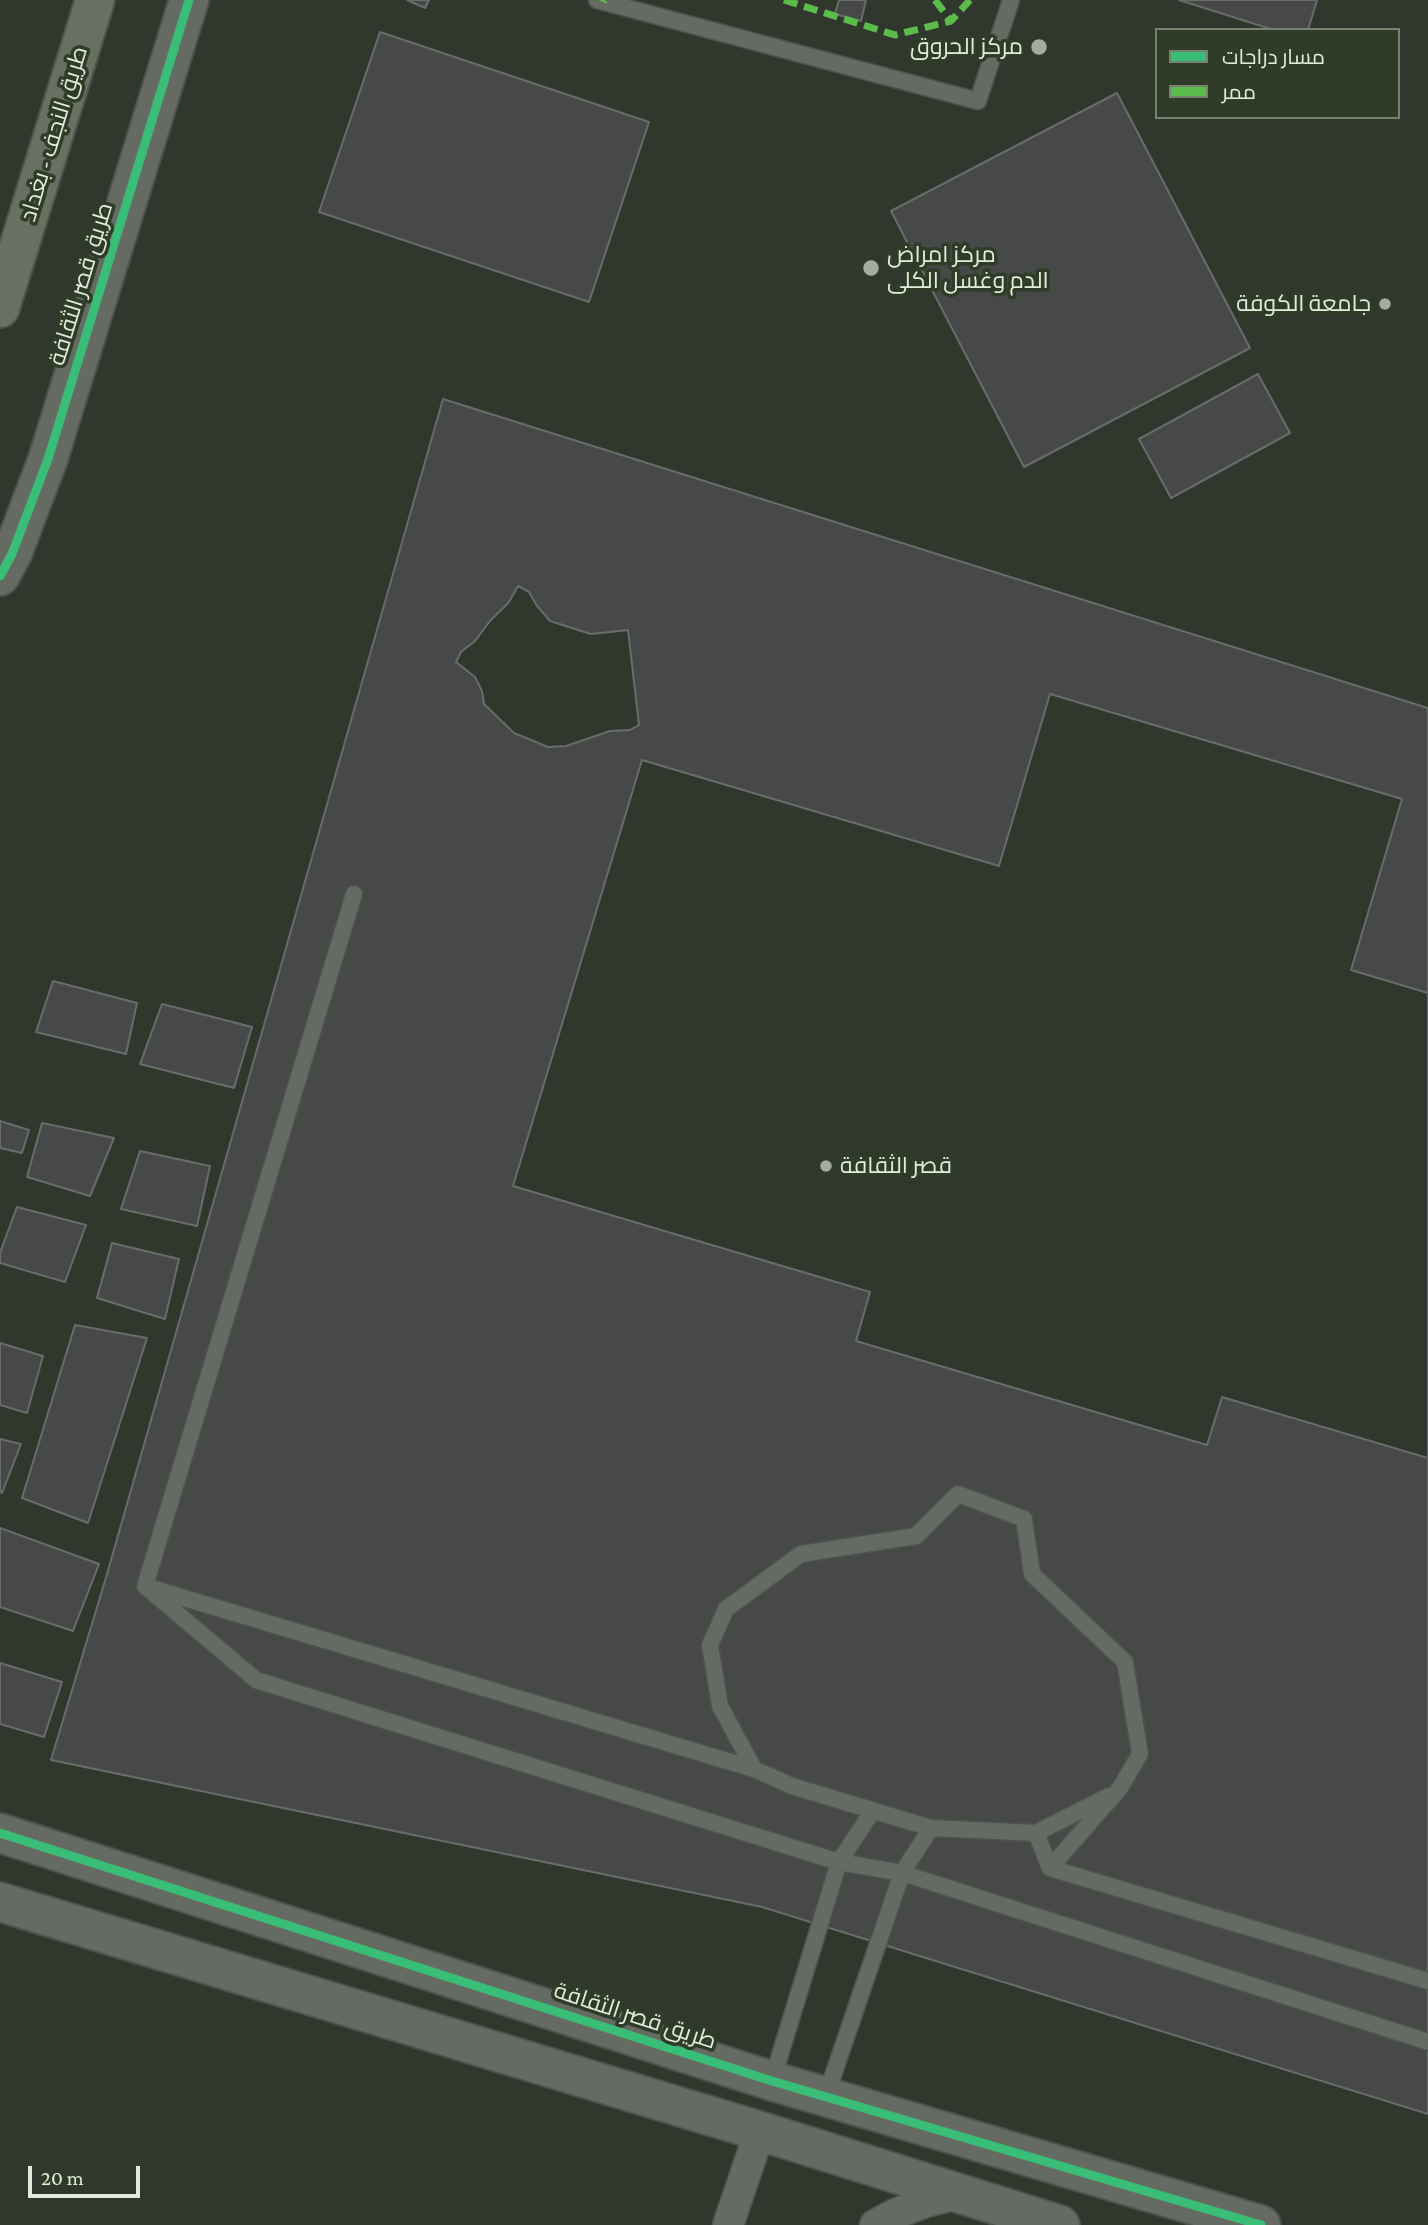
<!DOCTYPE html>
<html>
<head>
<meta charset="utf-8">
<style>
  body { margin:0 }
  #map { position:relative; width:1428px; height:2225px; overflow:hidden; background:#30372c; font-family:"Crimson Pro",Cairo,serif }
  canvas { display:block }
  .legend { position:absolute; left:1155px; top:28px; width:245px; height:91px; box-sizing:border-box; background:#2f3c27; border:2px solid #778270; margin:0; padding:9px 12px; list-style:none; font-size:21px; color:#e3ebde }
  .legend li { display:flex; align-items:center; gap:14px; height:35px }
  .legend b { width:35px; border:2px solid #778270 }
  .scale { position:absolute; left:28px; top:2166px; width:112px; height:32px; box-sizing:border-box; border:4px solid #e3ebde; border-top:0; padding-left:9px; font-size:21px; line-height:24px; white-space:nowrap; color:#e3ebde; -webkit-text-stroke:5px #2f3c27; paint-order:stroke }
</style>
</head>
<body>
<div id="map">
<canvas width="1428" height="2225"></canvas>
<ul class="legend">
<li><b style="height:9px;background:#3abd76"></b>مسار دراجات</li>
<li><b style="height:9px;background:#5cbc4b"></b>ممر</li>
</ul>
<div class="scale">20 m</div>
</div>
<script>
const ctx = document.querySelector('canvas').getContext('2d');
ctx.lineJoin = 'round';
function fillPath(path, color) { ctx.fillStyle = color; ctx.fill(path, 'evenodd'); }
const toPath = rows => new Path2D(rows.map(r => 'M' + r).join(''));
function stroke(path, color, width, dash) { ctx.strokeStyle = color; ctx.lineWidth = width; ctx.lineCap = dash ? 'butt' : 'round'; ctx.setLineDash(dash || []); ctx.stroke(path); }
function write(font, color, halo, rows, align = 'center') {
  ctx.font = font + ' "Crimson Pro",Cairo,serif'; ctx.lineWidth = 7; ctx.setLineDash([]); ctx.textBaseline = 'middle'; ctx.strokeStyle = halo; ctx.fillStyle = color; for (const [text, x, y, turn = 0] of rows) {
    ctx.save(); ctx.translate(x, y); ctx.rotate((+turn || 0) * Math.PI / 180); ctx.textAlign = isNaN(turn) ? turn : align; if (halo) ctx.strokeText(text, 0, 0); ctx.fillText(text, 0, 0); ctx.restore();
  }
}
const building = toPath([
  [407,0,429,0,425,8,407,0],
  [839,0,866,0,861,21,835,14,839,0],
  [1179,0,1317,0,1308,30,1274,30,1179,0],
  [380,32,649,122,589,302,319,212,380,32],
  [1117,93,1250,348,1024,467,891,211,1117,93],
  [1258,374,1290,433,1171,498,1139,439,1258,374],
  [443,399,1428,708,1428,2114,762,1907,51,1760,107,1574,443,399],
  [518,586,529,592,537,606,550,621,591,634,628,630,639,725,630,730,610,731,566,746,548,747,514,733,484,704,482,691,475,677,456,662,461,652,475,641,490,621,509,602,518,586],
  [1050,694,1402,799,1351,970,1428,993,1428,1458,1222,1397,1207,1445,856,1341,870,1292,513,1186,642,760,999,866,1050,694],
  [53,981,137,1003,126,1054,36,1032,53,981],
  [162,1004,252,1027,234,1088,140,1064,162,1004],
  [0,1121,29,1130,22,1153,0,1148,0,1121],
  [42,1123,114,1138,90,1196,27,1177,42,1123],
  [140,1151,210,1166,197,1226,121,1209,140,1151],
  [17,1207,86,1225,65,1282,0,1263,0,1253,17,1207],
  [112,1243,179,1259,165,1319,97,1298,112,1243],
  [75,1325,147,1338,88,1523,22,1498,75,1325],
  [0,1343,43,1356,27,1413,0,1405,0,1343],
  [0,1439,21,1444,2,1493,0,1492,0,1439],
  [0,1528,99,1564,73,1631,0,1607,0,1528],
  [0,1663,62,1682,44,1737,0,1724,0,1663]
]);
const service = toPath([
  [597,0,978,101,1011,0],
  [354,894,145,1586,256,1680,839,1862,902,1873,1428,2042],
  [958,1494,1024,1519,1032,1574,1125,1662,1140,1754,1120,1788,1050,1868,1036,1833,931,1828,792,1786,754,1769,720,1706,710,1645,726,1609,801,1554,916,1536,958,1494],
  [151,1588,754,1769],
  [1036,1833,1109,1796],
  [1050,1868,1428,1981],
  [772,2081,839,1862,872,1812],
  [826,2096,902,1873,931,1828]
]);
const minor = toPath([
  [728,2225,760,2131],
  [875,2225,895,2214,926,2202,961,2193]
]);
const tertiary = toPath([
  [0,576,12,554,48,459,189,0],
  [0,1833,772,2081,1261,2225],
  [0,1902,760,2131,1060,2225]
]);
const primary = toPath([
  [0,308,95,0]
]);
const quiet = toPath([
  [784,0,895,35,951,21,970,0],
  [935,0,951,21],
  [603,2,604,0]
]);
const cycleway = toPath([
  [0,576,12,554,48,459,189,0],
  [0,1833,772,2081,1261,2225]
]);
const markers = [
  [1039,47,9,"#a4aca0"],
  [871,268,9,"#a4aca0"],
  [1385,304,7,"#a4aca0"],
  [826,1166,7,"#a4aca0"]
];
const poiNames = [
  ["مركز الحروق",1023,47],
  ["مركز امراض",887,255,"left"],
  ["الدم وغسل الكلى",887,281,"left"],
  ["جامعة الكوفة",1371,304],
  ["قصر الثقافة",840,1166,"left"]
];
const streetNames = [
  ["طريق النجف - بغداد",54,134,-73],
  ["طريق قصر الثقافة",81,284,-73],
  ["طريق قصر الثقافة",635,2016,18]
];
fillPath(building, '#474949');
stroke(building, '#6a6c6c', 2);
stroke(service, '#4d534a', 19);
stroke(minor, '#4d534a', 33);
stroke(tertiary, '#4d534a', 42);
stroke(primary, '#4d534a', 42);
stroke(service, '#656a62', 16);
stroke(minor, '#656a62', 30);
stroke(tertiary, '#656a62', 38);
stroke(primary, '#677061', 38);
stroke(quiet, '#5cbc4b', 7, [14, 7]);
stroke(cycleway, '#3abd76', 9);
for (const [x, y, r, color] of markers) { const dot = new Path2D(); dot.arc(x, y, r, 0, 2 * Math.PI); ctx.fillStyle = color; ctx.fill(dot); stroke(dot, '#2f3c27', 2.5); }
write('23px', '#e3ebde', '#2f3c27', poiNames, 'right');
write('23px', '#e3ebde', '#2f3c27', streetNames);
</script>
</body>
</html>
